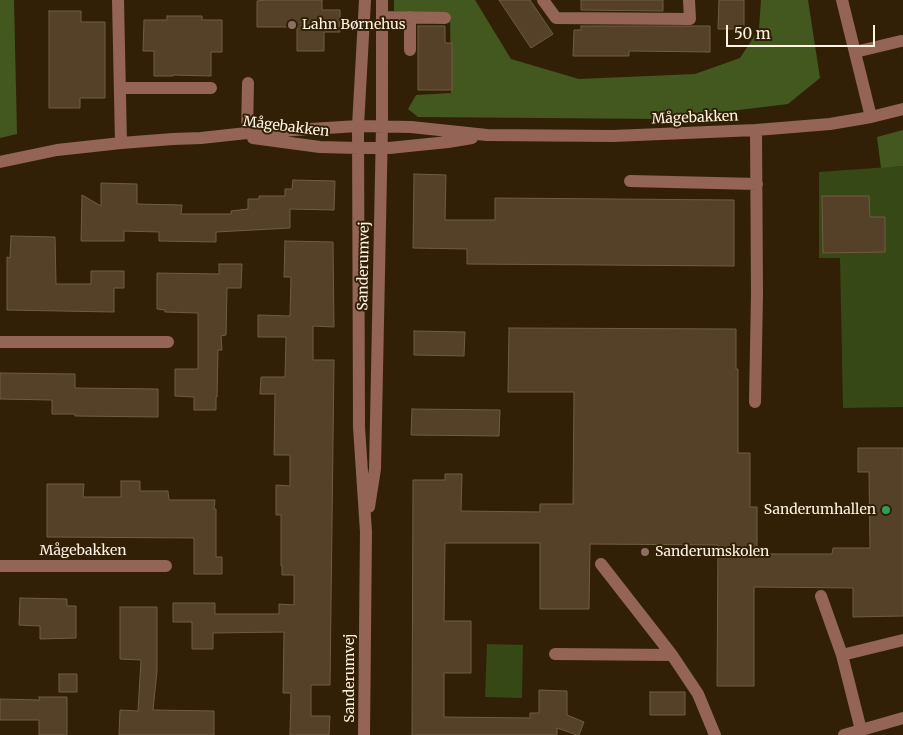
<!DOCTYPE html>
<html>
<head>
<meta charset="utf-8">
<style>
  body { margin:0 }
  #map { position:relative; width:903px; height:735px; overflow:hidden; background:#322006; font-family:Merriweather,serif }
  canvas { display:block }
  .scale { position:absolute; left:726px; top:25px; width:149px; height:22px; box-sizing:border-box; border:2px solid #fff3e4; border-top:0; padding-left:6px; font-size:15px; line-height:18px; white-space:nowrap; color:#fff3e4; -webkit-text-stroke:4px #322006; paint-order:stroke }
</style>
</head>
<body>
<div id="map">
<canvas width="903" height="735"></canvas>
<div class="scale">50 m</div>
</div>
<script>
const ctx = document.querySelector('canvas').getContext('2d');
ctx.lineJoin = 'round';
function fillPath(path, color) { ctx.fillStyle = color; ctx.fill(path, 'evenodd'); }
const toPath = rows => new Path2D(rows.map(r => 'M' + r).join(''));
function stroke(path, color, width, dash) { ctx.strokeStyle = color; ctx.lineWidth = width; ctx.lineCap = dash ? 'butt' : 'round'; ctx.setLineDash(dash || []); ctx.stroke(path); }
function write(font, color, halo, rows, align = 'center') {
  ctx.font = font + ' Merriweather,serif'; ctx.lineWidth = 4; ctx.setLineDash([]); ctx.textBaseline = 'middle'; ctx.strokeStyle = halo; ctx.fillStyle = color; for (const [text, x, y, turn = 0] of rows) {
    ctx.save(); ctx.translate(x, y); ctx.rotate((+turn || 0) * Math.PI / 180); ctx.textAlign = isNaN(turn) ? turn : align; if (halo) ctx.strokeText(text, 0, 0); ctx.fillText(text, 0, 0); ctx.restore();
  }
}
const green = toPath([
  [903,166,903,407,843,408,840,258,819,258,819,172],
  [487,644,523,645,522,698,485,697]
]);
const forest = toPath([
  [0,0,14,0,17,134,0,138],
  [394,0,475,0,511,59,579,79,695,74,740,58,759,29,761,0,808,0,820,78,788,104,665,119,418,117,408,109,416,95,451,93,450,14,394,11],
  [903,130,903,166,881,168,877,137]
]);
const building = toPath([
  [266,0,322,0,322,10,340,10,340,32,324,32,324,51,297,51,297,27,257,27,257,1,266,0],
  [499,0,530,0,553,34,531,48,499,0],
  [581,0,663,0,663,11,581,10,581,0],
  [719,0,744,0,744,29,718,29,719,0],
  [49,11,81,11,81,22,105,22,105,98,80,98,80,108,49,108,49,11],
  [167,16,202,16,202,20,222,20,222,52,211,52,211,76,173,75,173,76,154,76,154,51,143,51,144,20,167,20,167,16],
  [418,26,445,26,445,43,452,43,452,90,418,90,418,26],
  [581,26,710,26,710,52,629,51,629,56,573,56,574,30,581,30,581,26],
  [414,174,446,175,445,220,495,220,495,198,734,200,734,266,467,264,467,249,413,248,414,174],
  [293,180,335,181,334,210,290,209,290,228,216,232,216,242,159,241,159,232,124,231,124,241,81,241,82,195,101,206,101,183,137,184,137,204,182,205,181,214,231,214,231,211,248,209,248,199,259,199,259,196,285,196,285,189,292,189,293,180],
  [822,196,869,196,870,217,885,217,885,252,823,253,822,196],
  [11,236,55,237,56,284,91,284,91,271,124,271,124,288,114,288,114,312,7,310,7,257,10,258,11,236],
  [285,241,333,242,334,327,313,326,313,360,334,360,330,685,311,685,311,716,330,716,329,735,290,735,291,693,283,693,284,632,213,633,213,649,192,649,192,622,173,622,173,603,215,603,215,614,279,614,279,604,294,605,294,575,282,575,282,566,281,566,281,515,276,515,276,485,290,486,290,455,274,455,275,394,260,394,261,377,285,377,286,337,258,337,258,315,290,316,291,277,284,277,285,241],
  [219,264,242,264,241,288,227,288,226,335,221,336,222,350,218,350,217,397,216,397,216,410,194,410,194,397,175,396,175,369,198,369,198,313,165,312,165,310,157,309,157,273,219,274,219,264],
  [509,328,736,329,736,369,738,369,738,453,750,453,750,507,757,507,757,554,832,554,833,548,870,548,869,472,858,472,858,448,903,448,903,616,853,617,853,588,754,587,754,686,717,686,718,545,590,544,589,609,540,609,540,543,445,543,444,621,471,621,471,673,444,673,444,717,530,718,530,713,539,713,539,690,567,691,567,715,584,722,579,735,577,735,557,728,557,735,412,735,413,480,445,480,445,474,462,474,461,511,540,512,540,504,573,504,574,392,508,392,509,328],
  [414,331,465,332,464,356,414,355,414,331],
  [0,373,75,374,75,388,158,389,158,417,75,416,75,414,52,414,52,400,0,399,0,373],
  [412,409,500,410,499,436,411,435,412,409],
  [121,481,140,481,140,491,168,491,169,500,215,500,214,509,216,509,216,557,222,557,222,574,194,574,194,538,47,537,47,484,84,484,83,497,121,497,121,481],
  [20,598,67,599,67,606,76,606,76,638,40,639,40,626,19,625,20,598],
  [120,607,157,607,157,671,153,710,214,711,214,735,119,735,120,710,138,711,141,660,120,659,120,607],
  [59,674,77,674,77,692,59,692,59,674],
  [650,692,685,692,685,715,650,715,650,692],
  [39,697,67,697,67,735,39,735,39,720,0,720,0,699,40,700,39,697]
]);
const minor = toPath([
  [118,0,121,143],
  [543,0,556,18,690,19,689,0],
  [842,0,871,117],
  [382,17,445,18],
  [410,50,410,17],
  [855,52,901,41],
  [120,88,211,88],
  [247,133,248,83],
  [253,138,320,147,358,148,389,148,448,142,472,138],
  [0,162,57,150,121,143,173,139,201,138,247,133,358,126,411,127,487,135,613,136,756,130,830,124,871,117,903,109],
  [630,181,757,184],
  [0,342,168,342],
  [755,402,757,294,756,130],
  [369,507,375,469,382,126,382,0],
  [601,564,672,655,698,694,715,735],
  [0,566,166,566],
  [821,596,842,655,903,640],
  [555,654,672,655],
  [842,655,861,730],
  [364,735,366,532,359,427,358,126,365,0],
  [844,735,903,718]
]);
const markers = [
  [292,25,5,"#8d6e63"],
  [886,510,5,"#2e9e5b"],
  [645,552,5,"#8d6e63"]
];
const poiNames = [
  ["Lahn Børnehus",302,25],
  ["Sanderumhallen",876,510,"right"],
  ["Sanderumskolen",655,552]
];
const streetNames = [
  ["Mågebakken",695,118,-2],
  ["Mågebakken",286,127,7],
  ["Sanderumvej",364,266,-89],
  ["Mågebakken",83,551],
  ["Sanderumvej",350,678,-90]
];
fillPath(green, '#364815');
fillPath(forest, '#43581e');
fillPath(building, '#544127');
stroke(building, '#705c42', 1);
stroke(minor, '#946456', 12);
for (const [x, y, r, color] of markers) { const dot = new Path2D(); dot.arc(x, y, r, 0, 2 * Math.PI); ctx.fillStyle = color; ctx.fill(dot); stroke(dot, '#322006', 2); }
write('14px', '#fff3e4', '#322006', poiNames, 'left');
write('14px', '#fff3e4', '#322006', streetNames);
</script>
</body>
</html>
